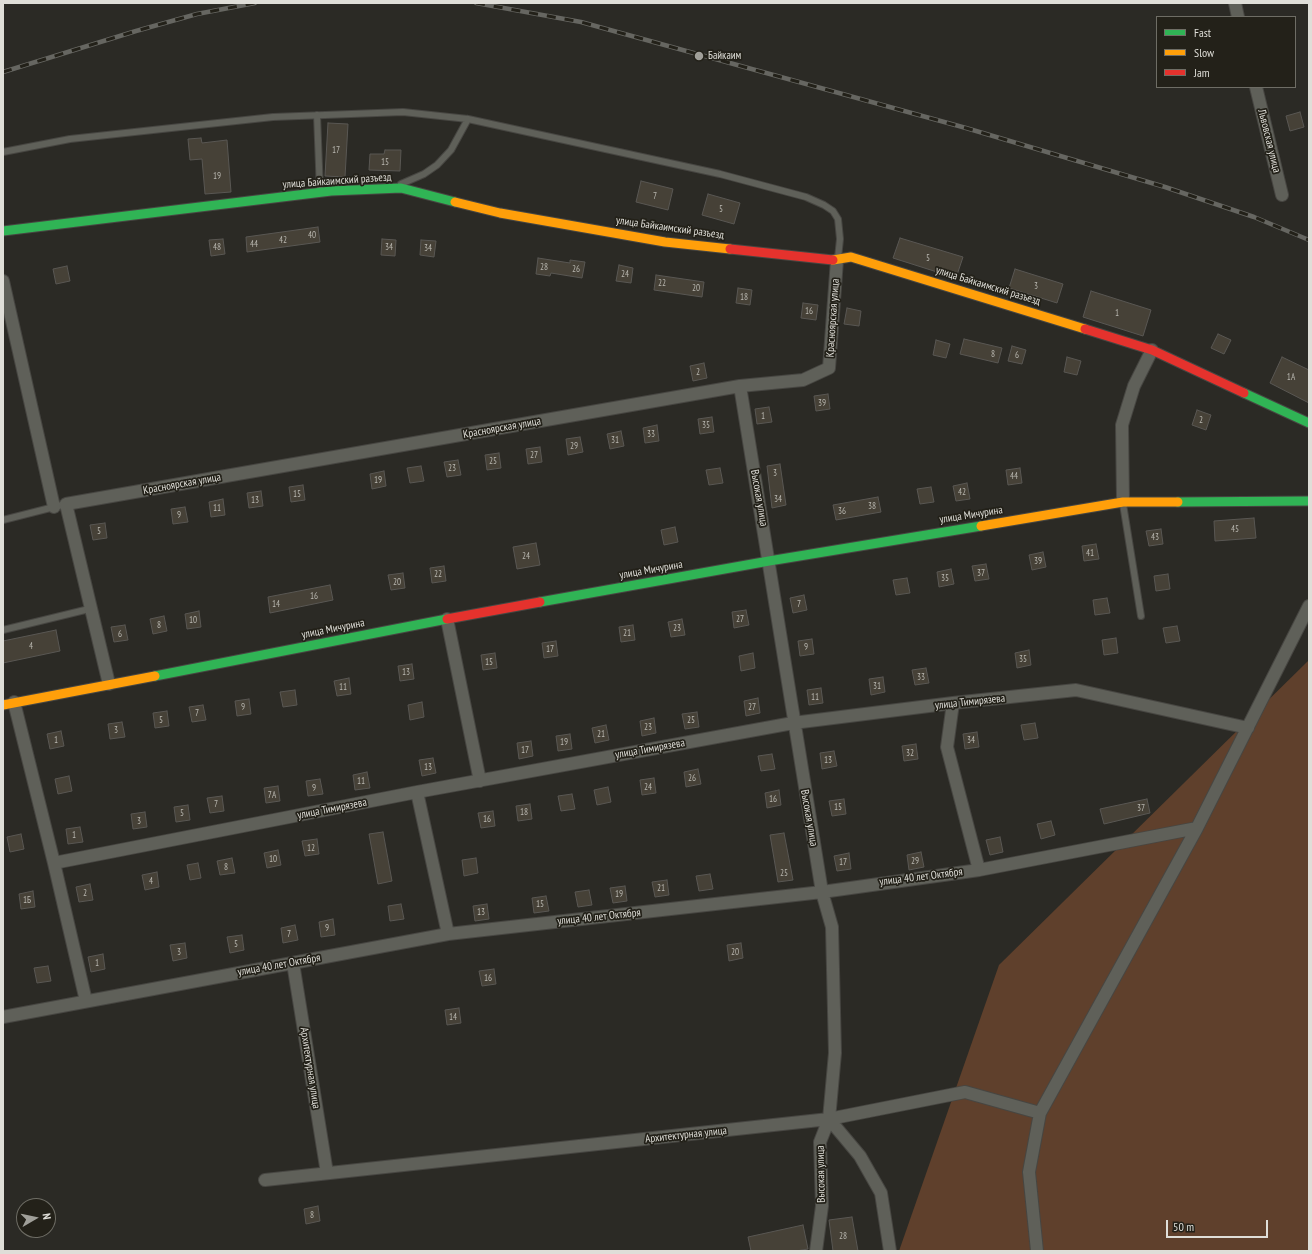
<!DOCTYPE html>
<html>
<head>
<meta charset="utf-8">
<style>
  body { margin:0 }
  #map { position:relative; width:1312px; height:1254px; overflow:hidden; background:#2b2a25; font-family:"PT Sans Narrow",sans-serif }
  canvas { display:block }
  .frame { position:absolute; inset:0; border:4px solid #dfded8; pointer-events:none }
  .legend { position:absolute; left:1156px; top:16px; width:140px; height:72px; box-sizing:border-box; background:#232119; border:1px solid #6e6d65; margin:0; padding:5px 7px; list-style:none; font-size:12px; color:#dfded8 }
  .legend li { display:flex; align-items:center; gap:8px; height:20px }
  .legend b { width:20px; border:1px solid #6e6d65 }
  .north { position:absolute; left:16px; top:1198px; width:40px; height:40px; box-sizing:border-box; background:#232119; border:1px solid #6e6d65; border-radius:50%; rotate:81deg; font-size:11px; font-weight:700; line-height:16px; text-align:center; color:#dfded8 }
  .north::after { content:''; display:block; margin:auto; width:14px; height:18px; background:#a09f99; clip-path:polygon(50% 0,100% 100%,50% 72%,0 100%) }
  .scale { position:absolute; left:1166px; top:1220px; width:102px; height:18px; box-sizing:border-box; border:2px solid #dfded8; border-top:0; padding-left:5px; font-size:12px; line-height:14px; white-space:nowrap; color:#dfded8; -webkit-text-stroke:3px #232119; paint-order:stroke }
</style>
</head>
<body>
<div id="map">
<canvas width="1312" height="1254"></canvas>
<div class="frame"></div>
<ul class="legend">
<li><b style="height:5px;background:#30b455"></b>Fast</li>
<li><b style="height:5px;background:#ff9f0a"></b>Slow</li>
<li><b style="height:5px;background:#e5322d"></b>Jam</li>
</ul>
<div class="north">N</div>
<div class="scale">50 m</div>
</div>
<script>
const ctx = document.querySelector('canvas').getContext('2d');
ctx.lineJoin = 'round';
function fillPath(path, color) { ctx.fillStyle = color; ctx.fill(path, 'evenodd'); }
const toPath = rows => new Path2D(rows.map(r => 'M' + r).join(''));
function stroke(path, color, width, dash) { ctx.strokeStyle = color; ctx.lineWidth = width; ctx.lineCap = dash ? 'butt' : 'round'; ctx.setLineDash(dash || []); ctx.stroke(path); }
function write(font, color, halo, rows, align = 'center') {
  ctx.font = font + ' "PT Sans Narrow",sans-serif'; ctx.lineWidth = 3.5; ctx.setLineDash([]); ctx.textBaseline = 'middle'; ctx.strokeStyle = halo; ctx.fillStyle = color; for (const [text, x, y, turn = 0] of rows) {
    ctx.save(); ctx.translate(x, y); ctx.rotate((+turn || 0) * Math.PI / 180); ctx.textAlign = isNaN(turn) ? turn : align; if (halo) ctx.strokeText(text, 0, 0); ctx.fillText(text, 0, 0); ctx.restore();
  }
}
const green = toPath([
  [1309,660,1309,1251,899,1251,999,965]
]);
const building = toPath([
  [1300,112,1304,127,1290,131,1286,116,1300,112],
  [328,123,348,124,345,177,325,176,328,123],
  [201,138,202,143,227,140,231,192,205,194,202,159,190,160,188,139,201,138],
  [385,150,401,150,400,171,369,170,370,154,384,154,385,150],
  [641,181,673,189,668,210,636,202,641,181],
  [708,194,740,203,734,224,702,215,708,194],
  [318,227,320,242,247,252,246,237,318,227],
  [900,238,963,257,956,278,893,258,900,238],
  [223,239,225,254,211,256,209,240,223,239],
  [382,239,396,240,395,256,381,255,382,239],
  [421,240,436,241,434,257,420,255,421,240],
  [538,258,570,263,570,260,585,262,582,278,551,273,550,276,536,274,538,258],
  [619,265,633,268,631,283,616,281,619,265],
  [67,266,70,281,56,284,53,269,67,266],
  [1015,269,1063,284,1057,303,1009,288,1015,269],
  [656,275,704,282,702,297,654,290,656,275],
  [738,288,752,290,750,305,736,303,738,288],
  [1091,291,1151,310,1143,336,1083,317,1091,291],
  [803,303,818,305,816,320,801,318,803,303],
  [847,308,861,311,859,326,844,324,847,308],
  [1218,334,1231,340,1224,354,1211,348,1218,334],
  [964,339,1002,348,998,363,960,354,964,339],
  [936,340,950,344,946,358,933,355,936,340],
  [1012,346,1026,350,1022,364,1008,361,1012,346],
  [1067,357,1081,361,1077,375,1064,372,1067,357],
  [1282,357,1309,370,1309,403,1270,383,1282,357],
  [704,363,707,378,693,381,690,366,704,363],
  [828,394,830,409,816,411,814,396,828,394],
  [769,407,772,422,757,424,755,409,769,407],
  [1197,410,1211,415,1206,430,1192,425,1197,410],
  [712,417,714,432,700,434,698,419,712,417],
  [657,425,659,441,645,443,643,428,657,425],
  [621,431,624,446,610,449,607,434,621,431],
  [580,437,583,452,568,455,566,439,580,437],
  [540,447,542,462,528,464,526,449,540,447],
  [499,453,501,468,487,470,485,455,499,453],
  [458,460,461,475,447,477,444,462,458,460],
  [780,464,786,505,772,508,767,466,780,464],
  [421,466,424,481,410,483,407,468,421,466],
  [720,468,723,483,709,485,706,470,720,468],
  [1020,468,1022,483,1008,485,1006,470,1020,468],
  [384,471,386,486,372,489,370,474,384,471],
  [967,483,970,499,956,501,953,486,967,483],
  [303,485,305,500,291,502,289,487,303,485],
  [931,487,934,502,920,504,917,489,931,487],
  [261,491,263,506,249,508,247,493,261,491],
  [878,497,881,512,836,520,833,505,878,497],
  [223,499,225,515,211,517,209,502,223,499],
  [185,507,188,522,173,524,171,509,185,507],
  [1254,518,1256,538,1215,541,1214,521,1254,518],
  [105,523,107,538,93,540,90,525,105,523],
  [675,527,678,542,664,545,661,530,675,527],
  [1161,529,1163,544,1149,546,1146,531,1161,529],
  [536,543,540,565,517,569,513,547,536,543],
  [1096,544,1099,559,1084,561,1082,546,1096,544],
  [1043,552,1046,567,1032,570,1029,555,1043,552],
  [986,564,989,579,975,581,972,566,986,564],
  [444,566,446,581,432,583,430,568,444,566],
  [951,569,954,584,939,587,937,572,951,569],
  [403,573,405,588,391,590,388,575,403,573],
  [1168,574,1170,589,1156,591,1154,576,1168,574],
  [907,578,910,593,896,595,893,580,907,578],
  [330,585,333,600,270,613,268,597,330,585],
  [804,595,807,610,793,613,790,598,804,595],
  [1107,598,1110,613,1095,615,1093,600,1107,598],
  [746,610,749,625,734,628,732,612,746,610],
  [199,611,201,627,187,629,185,614,199,611],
  [164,616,167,631,153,634,150,619,164,616],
  [682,619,685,635,671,637,668,622,682,619],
  [125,625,128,640,114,642,111,627,125,625],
  [633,625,635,640,621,642,619,627,633,625],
  [1177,626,1180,641,1166,643,1163,628,1177,626],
  [56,630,60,651,3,663,3,641,56,630],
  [1116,638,1118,653,1104,655,1102,640,1116,638],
  [812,639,814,654,800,656,798,641,812,639],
  [556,641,558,656,544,658,542,643,556,641],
  [1029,650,1031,665,1017,668,1015,653,1029,650],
  [495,653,497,668,483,670,481,655,495,653],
  [753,653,755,668,741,671,739,656,753,653],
  [412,664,414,679,400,681,398,666,412,664],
  [926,668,929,683,915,685,912,670,926,668],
  [883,677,885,692,871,695,869,679,883,677],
  [349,678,351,694,337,696,334,681,349,678],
  [821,688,823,703,809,705,807,690,821,688],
  [295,690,297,705,283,707,280,692,295,690],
  [758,698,760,713,746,716,744,701,758,698],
  [249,699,251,714,237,716,235,701,249,699],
  [422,702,424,717,410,720,408,705,422,702],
  [203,705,206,720,192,722,189,707,203,705],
  [167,711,169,726,155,728,153,713,167,711],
  [697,712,699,727,685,729,682,714,697,712],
  [654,718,656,733,642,736,640,721,654,718],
  [122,722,125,737,110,739,108,724,122,722],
  [1035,723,1038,738,1024,740,1021,725,1035,723],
  [606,725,609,740,595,743,592,728,606,725],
  [61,731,64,746,50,749,47,734,61,731],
  [977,732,979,747,965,749,963,734,977,732],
  [570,734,572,749,558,751,556,736,570,734],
  [531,741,533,756,519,759,517,743,531,741],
  [916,744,918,759,904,761,902,746,916,744],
  [834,751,837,766,822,769,820,753,834,751],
  [772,754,775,769,761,771,758,756,772,754],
  [433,758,436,773,422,776,419,760,433,758],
  [698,769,701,784,686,787,684,772,698,769],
  [367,772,370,788,355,790,353,775,367,772],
  [69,776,72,791,58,794,55,779,69,776],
  [654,778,656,793,642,795,640,780,654,778],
  [320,779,323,794,308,796,306,781,320,779],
  [278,786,280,801,266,803,264,788,278,786],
  [608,787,611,802,597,805,594,790,608,787],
  [779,790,781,805,767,808,765,793,779,790],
  [572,794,575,809,561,811,558,796,572,794],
  [222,796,224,811,210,813,207,798,222,796],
  [844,799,846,814,832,816,829,801,844,799],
  [1147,799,1150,813,1104,824,1100,809,1147,799],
  [530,804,532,819,518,821,516,806,530,804],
  [188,805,190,820,176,822,174,807,188,805],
  [493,811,495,826,481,828,478,813,493,811],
  [145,812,147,827,133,829,131,814,145,812],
  [1051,821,1055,835,1041,839,1037,824,1051,821],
  [80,827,83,842,68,844,66,829,80,827],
  [383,832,392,881,378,884,369,834,383,832],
  [784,833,793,880,778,882,770,835,784,833],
  [21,834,24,849,10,852,7,837,21,834],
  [1000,837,1003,852,990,855,986,840,1000,837],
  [317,839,319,854,305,856,302,841,317,839],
  [278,850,281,865,267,868,264,853,278,850],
  [921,852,924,867,909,870,907,855,921,852],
  [849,853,851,869,837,871,834,856,849,853],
  [232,858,235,873,220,875,217,861,232,858],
  [476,858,478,873,464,876,462,860,476,858],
  [198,863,201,878,190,880,187,865,198,863],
  [157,872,159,887,145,890,142,875,157,872],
  [710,874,713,889,699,891,696,876,710,874],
  [667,880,669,895,655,897,652,882,667,880],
  [90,884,93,900,79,902,76,887,90,884],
  [625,886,627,901,613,903,610,888,625,886],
  [589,890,592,905,578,907,575,892,589,890],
  [33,891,35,907,21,909,19,894,33,891],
  [546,896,549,911,534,913,532,898,546,896],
  [401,904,404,919,390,921,388,906,401,904],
  [487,904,489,919,475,921,473,906,487,904],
  [333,919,335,935,321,937,319,922,333,919],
  [295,925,298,940,283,943,281,928,295,925],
  [242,935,244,950,230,953,227,937,242,935],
  [185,943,187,958,173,961,170,945,185,943],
  [741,943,743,958,729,961,727,945,741,943],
  [103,954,105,969,91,972,88,957,103,954],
  [48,966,51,981,37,983,34,968,48,966],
  [494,969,496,984,482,986,479,971,494,969],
  [459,1008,461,1023,447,1025,445,1010,459,1008],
  [318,1206,320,1221,306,1224,304,1209,318,1206],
  [852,1217,858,1251,833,1251,829,1220,852,1217],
  [803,1225,808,1249,796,1251,751,1251,748,1237,803,1225]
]);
const lane = toPath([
  [317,115,320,192],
  [3,152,70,139,273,117,403,112,468,119,720,174,806,197,824,205,833,211,838,219,840,239,838,258],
  [401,184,424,174,437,165,451,150,468,119],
  [1123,504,1141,616],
  [3,520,66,504],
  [3,630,85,610]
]);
const street = toPath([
  [1235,3,1238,17],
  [1256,87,1282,195],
  [3,281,54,507],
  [740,386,822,892,832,927,835,1053,829,1119,820,1142,822,1206,816,1251],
  [1123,502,1122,425,1134,386,1152,350],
  [447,619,480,781],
  [109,684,66,504,740,386,803,380,829,368,837,260],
  [14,702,54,863,86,1001],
  [953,703,947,747,979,870],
  [417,792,448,934],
  [54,863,417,792,793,723,953,703,1076,690,1248,728],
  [293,963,327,1173],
  [3,1017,448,934,822,892,979,870,1197,828],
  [829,1119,860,1156,881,1193,890,1251],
  [265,1180,829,1119,965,1092,1040,1113],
  [1037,1251,1029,1172,1040,1113,1197,828,1309,606]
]);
const fast = toPath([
  [3,231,331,191,401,188,455,202],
  [1244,393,1309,423],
  [1178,502,1309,501],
  [540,602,769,561,981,526],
  [155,676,447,619]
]);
const slow = toPath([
  [455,202,500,213,665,242,730,249],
  [833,260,851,257,1085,329],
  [981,526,1123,502,1178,502],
  [3,705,155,676]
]);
const jam = toPath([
  [730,249,833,260],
  [1085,329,1152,350,1244,393],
  [447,619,540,602]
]);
const rail = toPath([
  [476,3,581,22,966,128,1165,187,1254,217,1309,240],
  [3,72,136,31,197,14,255,3]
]);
const markers = [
  [699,56,5,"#a09f99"]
];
const numberNames = [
  ["17",336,150],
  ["15",385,162],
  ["19",217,176],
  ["7",655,196],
  ["5",721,209],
  ["40",312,235],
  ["42",283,240],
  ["44",254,244],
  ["48",217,247],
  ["34",389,247],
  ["34",428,248],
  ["5",928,258],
  ["28",544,267],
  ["26",576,269],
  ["24",625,274],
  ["22",662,283],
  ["3",1036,286],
  ["20",696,288],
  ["18",744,297],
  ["16",809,311],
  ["1",1117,313],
  ["8",993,354],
  ["6",1017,355],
  ["2",698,372],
  ["1А",1291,377],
  ["39",822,403],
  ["1",763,416],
  ["2",1201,420],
  ["35",706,425],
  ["33",651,434],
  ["31",615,440],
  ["29",574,446],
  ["27",534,455],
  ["25",493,461],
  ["23",452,468],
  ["3",775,473],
  ["44",1014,476],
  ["19",378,480],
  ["42",962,492],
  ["15",297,494],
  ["34",778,499],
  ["13",255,500],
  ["38",872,506],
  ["11",217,508],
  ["36",842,511],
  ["9",179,515],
  ["45",1235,529],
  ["5",99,531],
  ["43",1155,537],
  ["41",1090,553],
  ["24",526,556],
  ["39",1038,561],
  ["37",981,573],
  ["22",438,574],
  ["35",945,578],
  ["20",397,582],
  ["16",314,596],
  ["14",276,604],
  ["7",799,604],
  ["27",740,619],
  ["10",193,620],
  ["8",159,625],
  ["23",677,628],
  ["21",627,633],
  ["6",120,634],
  ["4",31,646],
  ["9",806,647],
  ["17",550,649],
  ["35",1023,659],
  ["15",489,662],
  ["13",406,672],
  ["33",921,677],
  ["31",877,686],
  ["11",343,687],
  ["11",815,697],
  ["9",243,707],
  ["27",752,707],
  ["7",197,713],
  ["5",161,720],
  ["25",691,720],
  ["23",648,727],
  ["3",116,730],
  ["21",601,734],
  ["1",56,740],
  ["34",971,740],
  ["19",564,742],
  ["17",525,750],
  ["32",910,753],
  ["13",828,760],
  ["13",428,767],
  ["26",692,778],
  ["11",361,781],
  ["24",648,787],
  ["9",314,788],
  ["7А",272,795],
  ["16",773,799],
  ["7",216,804],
  ["15",838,807],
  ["37",1141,808],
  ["18",524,812],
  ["5",182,813],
  ["16",487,819],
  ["3",139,821],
  ["1",74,835],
  ["12",311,848],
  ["10",273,859],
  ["29",915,861],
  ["17",843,862],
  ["8",226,867],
  ["25",784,873],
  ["4",151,881],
  ["21",661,888],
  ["2",85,893],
  ["19",619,894],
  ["1Б",27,900],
  ["15",540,904],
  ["13",481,912],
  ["9",327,928],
  ["7",289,934],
  ["5",236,944],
  ["3",179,952],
  ["20",735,952],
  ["1",97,963],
  ["16",488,978],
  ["14",453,1017],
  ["8",312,1215],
  ["28",843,1236]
];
const poiNames = [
  ["Байкаим",708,56]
];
const streetNames = [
  ["Львовская улица",1269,141,76],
  ["улица Байкаимский разъезд",337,181,-4],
  ["улица Байкаимский разъезд",670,228,8],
  ["улица Байкаимский разъезд",988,286,17],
  ["Красноярская улица",833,318,-86],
  ["Красноярская улица",502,428,-10],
  ["Красноярская улица",182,484,-10],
  ["Высокая улица",759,498,80],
  ["улица Мичурина",971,515,-9],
  ["улица Мичурина",651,570,-10],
  ["улица Мичурина",333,629,-11],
  ["улица Тимирязева",970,702,-6],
  ["улица Тимирязева",650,749,-10],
  ["улица Тимирязева",332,809,-11],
  ["Высокая улица",809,818,80],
  ["улица 40 лет Октября",921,877,-7],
  ["улица 40 лет Октября",599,917,-6],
  ["улица 40 лет Октября",279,965,-10],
  ["Архитектурная улица",310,1068,81],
  ["Архитектурная улица",686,1135,-6],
  ["Высокая улица",821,1174,-91]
];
fillPath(green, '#5f402c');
fillPath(building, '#464137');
stroke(building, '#595753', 1);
stroke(lane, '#474642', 8);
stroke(street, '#474642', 14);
stroke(fast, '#474642', 11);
stroke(slow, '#474642', 11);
stroke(jam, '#474642', 11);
stroke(lane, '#5f6059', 6);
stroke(street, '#5f6059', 12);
stroke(fast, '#30b455', 9);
stroke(slow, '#ff9f0a', 9);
stroke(jam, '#e5322d', 9);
stroke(rail, '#666661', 4.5);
stroke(rail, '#232119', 3, [9]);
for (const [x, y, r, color] of markers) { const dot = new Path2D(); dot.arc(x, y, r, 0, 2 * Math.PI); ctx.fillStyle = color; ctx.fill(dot); stroke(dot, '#232119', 1.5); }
write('9px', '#b9b7b0', null, numberNames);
write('11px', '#dfded8', '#232119', poiNames, 'left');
write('11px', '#dfded8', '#232119', streetNames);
</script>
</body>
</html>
